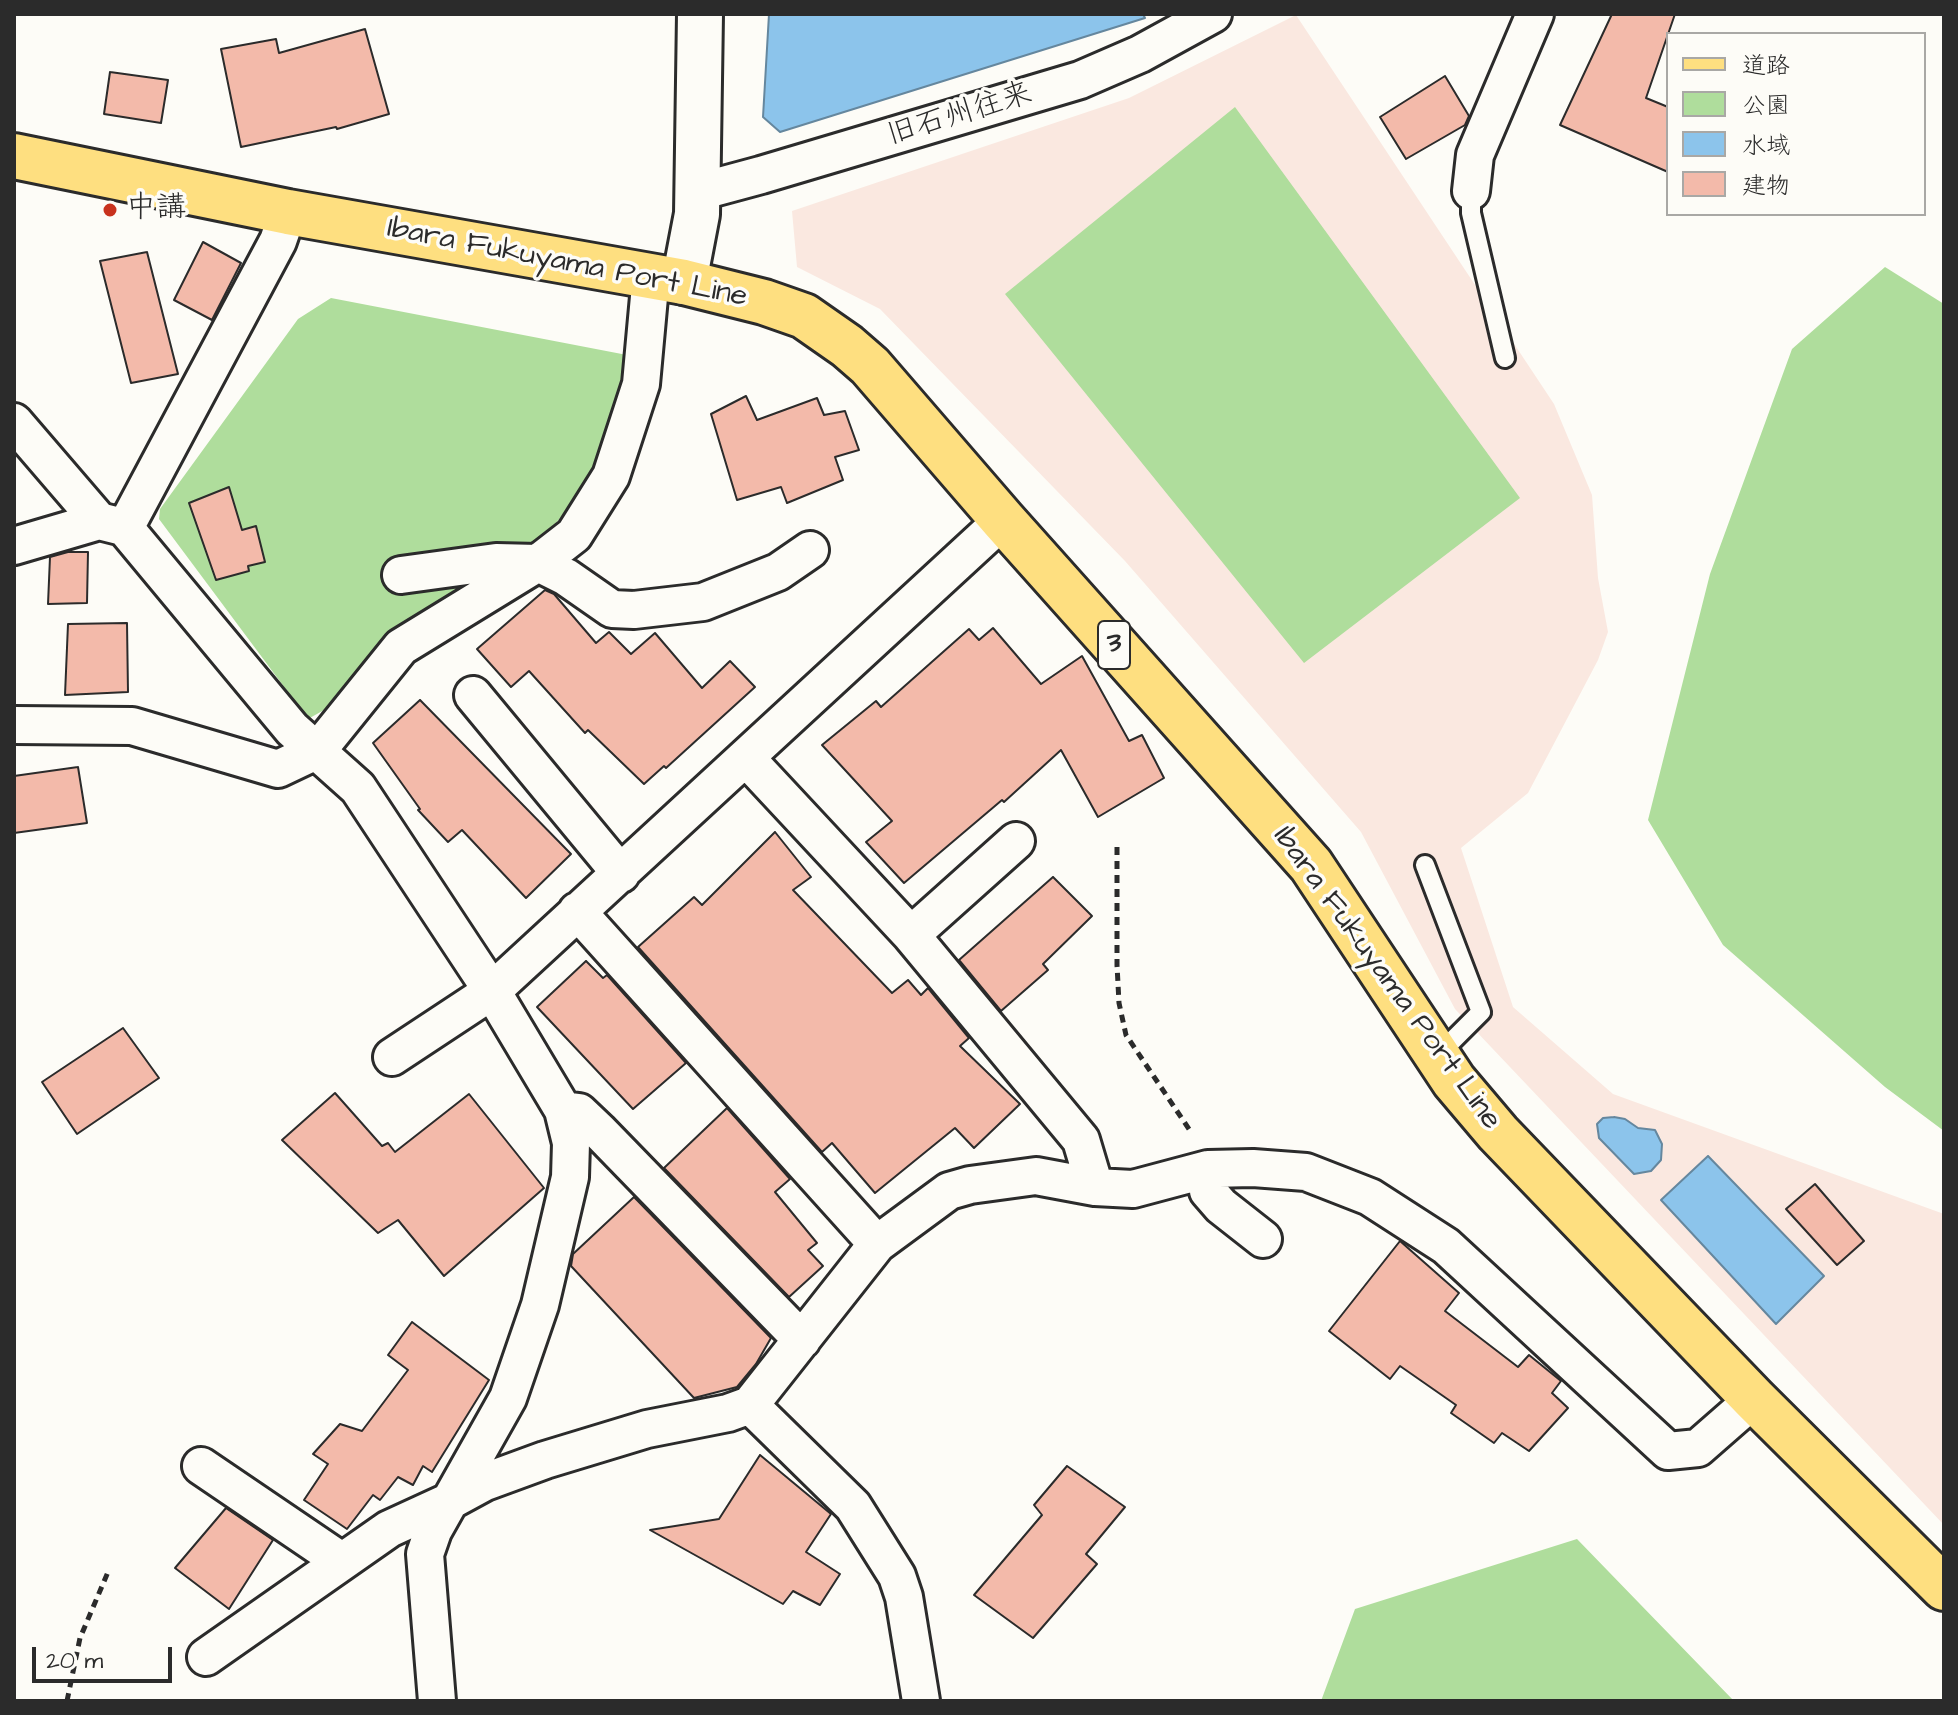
<!DOCTYPE html>
<html>
<head>
<meta charset="utf-8">
<style>
  body { margin:0 }
  #map { position:relative; width:1958px; height:1715px; overflow:hidden; background:#fdfcf7; font-family:"Architects Daughter","Klee One",sans-serif }
  canvas { display:block }
  .frame { position:absolute; inset:0; border:16px solid #2b2b2b; pointer-events:none }
  .legend { position:absolute; left:1666px; top:32px; width:260px; height:184px; box-sizing:border-box; background:#fdfcf7; border:2px solid #a9a8a5; margin:0; padding:10px 14px; list-style:none; font-size:24px; color:#2b2b2b }
  .legend li { display:flex; align-items:center; gap:16px; height:40px }
  .legend b { width:40px; border:2px solid #a9a8a5 }
  .scale { position:absolute; left:32px; top:1647px; width:140px; height:36px; box-sizing:border-box; border:4px solid #2b2b2b; border-top:0; padding-left:10px; font-size:24px; line-height:28px; white-space:nowrap; color:#2b2b2b; -webkit-text-stroke:6px #fdfcf7; paint-order:stroke }
</style>
</head>
<body>
<div id="map">
<canvas width="1958" height="1715"></canvas>
<div class="frame"></div>
<ul class="legend">
<li><b style="height:10px;background:#fedf80"></b>道路</li>
<li><b style="height:22px;background:#afdd9c"></b>公園</li>
<li><b style="height:22px;background:#8cc4eb"></b>水域</li>
<li><b style="height:22px;background:#f3baaa"></b>建物</li>
</ul>
<div class="scale">20 m</div>
</div>
<script>
const ctx = document.querySelector('canvas').getContext('2d');
ctx.lineJoin = 'round';
function fillPath(path, color) { ctx.fillStyle = color; ctx.fill(path, 'evenodd'); }
const toPath = rows => new Path2D(rows.map(r => 'M' + r).join(''));
function stroke(path, color, width, dash) { ctx.strokeStyle = color; ctx.lineWidth = width; ctx.lineCap = dash ? 'butt' : 'round'; ctx.setLineDash(dash || []); ctx.stroke(path); }
function write(font, color, halo, rows, align = 'center') {
  ctx.font = font + ' "Architects Daughter","Klee One",sans-serif'; ctx.lineWidth = 7; ctx.setLineDash([]); ctx.textBaseline = 'middle'; ctx.strokeStyle = halo; ctx.fillStyle = color; for (const [text, x, y, turn = 0] of rows) {
    ctx.save(); ctx.translate(x, y); ctx.rotate((+turn || 0) * Math.PI / 180); ctx.textAlign = isNaN(turn) ? turn : align; if (halo) ctx.strokeText(text, 0, 0); ctx.fillText(text, 0, 0); ctx.restore();
  }
}
const built = toPath([
  [1296,15,1554,404,1592,495,1598,578,1608,632,1598,660,1528,793,1461,848,1513,1007,1613,1094,1944,1214,1944,1525,1455,1009,1361,832,1125,561,880,309,797,267,792,211,1129,98]
]);
const green = toPath([
  [1235,107,1520,498,1304,663,1005,294],
  [1885,267,1944,304,1944,1131,1885,1087,1723,945,1648,820,1710,574,1792,349],
  [331,298,627,355,599,473,549,531,412,619,383,646,324,710,308,719,159,519,160,509,298,319],
  [1577,1539,1734,1701,1321,1701,1355,1609]
]);
const water = toPath([
  [769,14,1143,14,1145,18,780,132,763,117,769,14],
  [1614,1117,1625,1119,1638,1128,1655,1130,1662,1144,1661,1160,1651,1171,1634,1174,1599,1138,1597,1124,1603,1118,1614,1117],
  [1708,1156,1824,1276,1776,1324,1661,1200,1708,1156]
]);
const building = toPath([
  [1612,14,1675,14,1646,98,1668,107,1668,172,1560,125,1612,14],
  [365,29,389,114,337,129,336,127,241,147,221,49,276,39,279,53,365,29],
  [110,72,168,80,161,123,104,114,110,72],
  [1445,76,1469,116,1465,125,1406,159,1380,117,1445,76],
  [203,242,241,263,212,320,174,300,203,242],
  [147,252,178,374,131,383,100,261,147,252],
  [746,396,757,420,817,398,824,415,845,411,859,450,835,457,843,480,787,503,781,487,737,500,711,414,746,396],
  [229,487,242,530,256,526,265,562,248,566,249,571,216,580,189,503,229,487],
  [68,552,88,552,87,603,48,604,50,557,68,552],
  [545,590,554,594,596,643,609,632,631,654,655,633,702,688,730,661,755,687,666,768,664,766,644,784,588,730,585,733,529,671,511,687,477,649,545,590],
  [127,623,128,692,65,695,68,624,127,623],
  [993,628,1041,684,1082,656,1129,741,1142,735,1164,778,1098,817,1061,750,1004,802,1002,800,904,883,866,842,892,821,822,745,876,701,881,707,969,629,979,640,993,628],
  [420,700,571,854,526,898,462,830,448,842,418,810,420,809,373,743,420,700],
  [78,767,87,823,14,833,14,776,78,767],
  [775,832,811,877,793,890,892,993,908,980,921,995,928,988,969,1038,960,1046,1020,1104,974,1148,955,1128,875,1193,832,1143,822,1152,638,947,694,897,702,905,775,832],
  [1053,877,1092,916,1043,964,1048,970,1001,1011,959,960,1053,877],
  [586,961,603,978,607,975,686,1063,633,1109,537,1007,586,961],
  [123,1028,159,1078,77,1134,42,1082,123,1028],
  [335,1093,382,1146,388,1143,395,1152,469,1094,544,1188,444,1276,398,1220,378,1233,282,1140,335,1093],
  [727,1108,790,1179,775,1192,817,1243,808,1250,823,1266,789,1297,664,1168,727,1108],
  [1815,1184,1864,1241,1837,1265,1786,1209,1815,1184],
  [634,1197,771,1338,756,1364,737,1387,694,1398,571,1266,573,1254,634,1197],
  [1400,1241,1459,1293,1445,1311,1518,1367,1529,1355,1561,1381,1552,1393,1568,1408,1529,1451,1502,1433,1494,1443,1451,1413,1456,1405,1400,1366,1390,1379,1329,1331,1400,1241],
  [412,1322,489,1380,432,1472,423,1466,413,1485,398,1477,380,1500,373,1495,347,1529,304,1500,328,1464,313,1454,340,1424,362,1431,408,1370,388,1355,412,1322],
  [760,1455,831,1514,806,1552,840,1574,820,1605,793,1591,783,1604,650,1530,719,1519,760,1455],
  [1067,1466,1125,1507,1086,1554,1097,1564,1033,1638,974,1595,1042,1515,1034,1505,1067,1466],
  [226,1508,273,1540,229,1609,175,1568,226,1508]
]);
const path = toPath([
  [1117,847,1117,965,1119,1003,1126,1035,1191,1132],
  [67,1701,80,1638,108,1572]
]);
const service = toPath([
  [1471,191,1471,213,1505,358],
  [1425,865,1481,1012,1437,1056]
]);
const minor = toPath([
  [1471,191,1475,155,1535,14],
  [698,192,761,175,1080,80,1140,54,1213,14],
  [288,212,278,241,125,528,292,729,358,788,492,991,563,1110,579,1112,599,1131,802,1340],
  [14,422,99,521],
  [14,546,99,521,119,526],
  [401,575,496,562,538,563,566,577,612,609,634,610,703,602,778,572,810,550],
  [473,695,621,874],
  [14,725,132,726,278,769,318,750,401,647,538,563,574,535,611,476,641,384,651,275],
  [746,758,911,935,1081,1140,1095,1187],
  [577,911,877,1244],
  [911,935,1016,841],
  [392,1057,492,991,1003,520],
  [1208,1169,1208,1191,1221,1206,1263,1239],
  [750,1405,853,1506,897,1576,904,1597,921,1701],
  [201,1466,341,1561],
  [206,1657,389,1529,450,1501,485,1482,545,1460,647,1429,728,1413,750,1405,877,1244,949,1191,970,1185,1036,1176,1095,1187,1133,1189,1208,1169,1253,1168,1306,1172,1370,1197,1446,1246,1668,1451,1698,1448,1754,1399],
  [437,1701,425,1554,433,1531,508,1398,540,1305,570,1177,571,1143,563,1110]
]);
const tertiary = toPath([
  [684,282,697,214,700,14]
]);
const primary = toPath([
  [14,156,288,212,684,282,764,302,804,316,847,346,870,366,1003,520,1311,865,1454,1081,1498,1133,1754,1399,1944,1588]
]);
const markers = [
  [110,210,8,"#c8321e"]
];
const shields = [
  [1114,645,32]
];
const shieldNames = [
  ["3",1114,645]
];
const streetNames = [
  ["旧石州往来",960,116,-17],
  ["Ibara Fukuyama Port Line",567,264,11],
  ["Ibara Fukuyama Port Line",1386,979,54]
];
const poiNames = [
  ["中講",126,210]
];
fillPath(built, '#fae8e0');
fillPath(green, '#afdd9c');
fillPath(water, '#8cc4eb');
stroke(water, '#65879e', 2);
fillPath(building, '#f3baaa');
stroke(building, '#2b2b2b', 2);
stroke(service, '#2b2b2b', 24);
stroke(minor, '#2b2b2b', 42);
stroke(tertiary, '#2b2b2b', 50);
stroke(primary, '#2b2b2b', 50);
stroke(path, '#2b2b2b', 5, [8, 6]);
stroke(service, '#fdfcf7', 18);
stroke(minor, '#fdfcf7', 36);
stroke(tertiary, '#fdfcf7', 44);
stroke(primary, '#fedf80', 44);
for (const [x, y, r, color] of markers) { const dot = new Path2D(); dot.arc(x, y, r, 0, 2 * Math.PI); ctx.fillStyle = color; ctx.fill(dot); stroke(dot, '#fdfcf7', 3); }
for (const [x, y, w] of shields) { const box = new Path2D(); box.roundRect(x - w / 2, y - 24, w, 48, 6); ctx.fillStyle = '#fdfcf7'; ctx.fill(box); stroke(box, '#2b2b2b', 2); }
write('bold 28px', '#2b2b2b', null, shieldNames);
write('30px', '#2b2b2b', '#fdfcf7', streetNames);
write('30px', '#2b2b2b', '#fdfcf7', poiNames, 'left');
</script>
</body>
</html>
